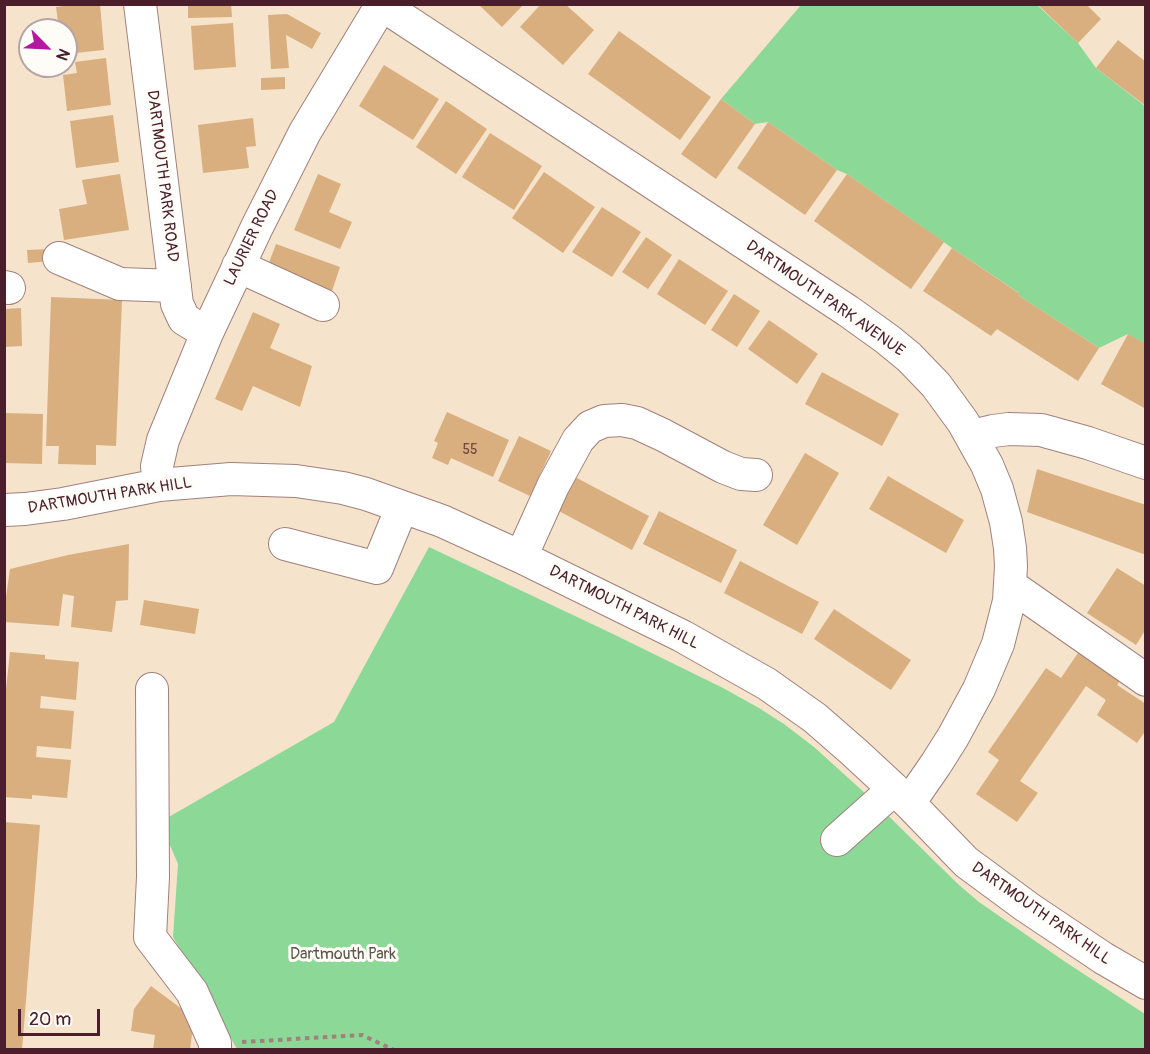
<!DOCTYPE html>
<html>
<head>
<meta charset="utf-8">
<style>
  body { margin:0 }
  #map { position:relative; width:1150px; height:1054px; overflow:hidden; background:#f6e3cc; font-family:Pangolin,sans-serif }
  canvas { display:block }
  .frame { position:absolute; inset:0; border:6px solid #4a1f2b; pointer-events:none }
  .north { position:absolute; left:18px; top:18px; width:60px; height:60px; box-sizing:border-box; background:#fdfcf7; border:2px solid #b5a4a5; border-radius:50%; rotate:114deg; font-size:16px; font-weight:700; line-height:24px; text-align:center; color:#4a1f2b }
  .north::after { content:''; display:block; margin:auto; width:21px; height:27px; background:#b5179e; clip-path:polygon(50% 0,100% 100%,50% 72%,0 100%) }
  .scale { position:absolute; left:18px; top:1009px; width:82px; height:27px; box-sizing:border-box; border:3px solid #4a1f2b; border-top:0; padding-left:8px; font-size:18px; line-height:21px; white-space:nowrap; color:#4a1f2b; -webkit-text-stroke:4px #fdfcf7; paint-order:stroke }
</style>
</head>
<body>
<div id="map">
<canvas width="1150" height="1054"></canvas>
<div class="frame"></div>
<div class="north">N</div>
<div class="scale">20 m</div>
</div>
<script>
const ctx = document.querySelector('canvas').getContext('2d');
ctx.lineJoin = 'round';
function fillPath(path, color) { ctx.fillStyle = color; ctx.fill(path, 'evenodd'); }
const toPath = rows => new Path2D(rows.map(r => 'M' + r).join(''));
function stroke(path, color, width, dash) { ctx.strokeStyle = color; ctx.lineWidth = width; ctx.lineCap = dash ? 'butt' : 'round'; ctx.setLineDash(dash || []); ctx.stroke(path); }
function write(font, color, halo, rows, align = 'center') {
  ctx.font = font + ' Pangolin,sans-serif'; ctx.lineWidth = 6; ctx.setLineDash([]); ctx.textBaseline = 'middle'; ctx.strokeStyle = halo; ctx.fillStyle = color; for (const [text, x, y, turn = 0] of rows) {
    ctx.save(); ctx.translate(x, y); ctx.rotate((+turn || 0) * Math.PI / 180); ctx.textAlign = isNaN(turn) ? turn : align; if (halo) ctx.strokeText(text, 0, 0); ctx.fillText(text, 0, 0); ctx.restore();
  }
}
const green = toPath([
  [801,5,1037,5,1078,43,1096,68,1145,106,1145,344,1128,334,1099,348,1018,295,1019,293,952,248,847,174,837,170,768,122,755,124,721,99],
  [429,547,611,633,723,688,759,708,784,724,814,747,866,794,959,885,979,902,1064,961,1145,1014,1145,1049,237,1049,173,937,178,864,160,822,334,722]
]);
const building = toPath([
  [80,4,100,4,104,50,66,54,66,30,59,30,56,7],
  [188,4,231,4,232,17,188,18],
  [478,4,524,4,502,27],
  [541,4,565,4,594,30,563,65,520,27],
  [1037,4,1086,4,1101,19,1078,43],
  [287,14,321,33,312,49,286,35,289,68,271,69,268,15],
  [233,23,236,67,194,70,191,26],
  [619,31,711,97,680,140,588,74],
  [1118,40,1146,62,1146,106,1096,68],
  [106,58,111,105,67,111,63,75,77,73,75,62],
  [384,65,439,99,413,140,359,106],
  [285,77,285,89,261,90,261,78],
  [721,99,755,124,716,179,681,154],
  [446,101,487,129,456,174,416,147],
  [113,115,119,162,76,168,70,121],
  [253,118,256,146,246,147,249,168,203,173,198,125],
  [768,122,837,170,805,215,737,168],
  [490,133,542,166,514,210,462,177],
  [544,172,595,207,563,253,512,218],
  [120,174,129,230,64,240,59,209,87,204,82,180],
  [318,174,341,184,329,212,352,222,340,249,294,230],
  [847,174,944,242,911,289,814,221],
  [602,207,641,232,612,277,572,252],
  [646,237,672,255,648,289,622,272],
  [276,244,340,267,332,291,267,268],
  [952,248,1020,294,1018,295,1099,348,1078,381,997,329,991,336,923,291],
  [50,249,51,261,28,263,27,250],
  [679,259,728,291,705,325,657,294],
  [734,294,760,311,737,347,711,330],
  [51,297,122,300,116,446,96,445,96,465,58,464,59,446,46,446],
  [21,308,22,346,4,347,4,309],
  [253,312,280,324,270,348,312,366,300,407,253,386,242,411,215,399],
  [769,320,818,354,797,384,748,349],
  [1128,334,1146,344,1146,409,1101,384],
  [822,372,899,414,882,446,805,404],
  [447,412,509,440,493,477,451,458,448,465,432,458,438,443,434,441],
  [4,413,43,414,42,464,4,463],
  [519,436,551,451,530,496,498,481],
  [805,453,839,473,797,545,763,525],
  [1037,469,1146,505,1146,555,1027,512],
  [573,476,649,516,632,550,555,509],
  [888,476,964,520,946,553,869,509],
  [659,511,737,550,721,583,643,544],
  [129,544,128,600,116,601,112,632,71,627,74,596,63,594,59,626,4,622,4,611,10,569,68,555],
  [740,561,819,602,802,634,724,593],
  [1117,568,1146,586,1146,629,1136,645,1087,613],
  [144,600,199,609,195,634,140,625],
  [834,609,911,660,891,690,814,639],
  [1086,641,1128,670,1117,685,1146,704,1146,730,1137,743,1097,715,1106,700,1086,686,1020,781,1038,793,1017,822,976,794,999,760,988,752,1046,668,1061,678],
  [10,652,45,655,45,659,79,662,76,700,41,696,40,708,74,711,71,749,37,746,36,757,71,760,67,798,32,795,32,799,4,797,4,707],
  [4,822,40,825,22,1050,4,1050],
  [151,986,194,1018,190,1050,153,1050,155,1035,131,1031,134,1009]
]);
const path = toPath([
  [242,1042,362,1035,394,1050]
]);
const minor = toPath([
  [140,4,177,304,184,319,207,333],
  [382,5,848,311,887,339,909,357,936,385,963,422,987,465,997,489,1006,522,1010,548,1011,566,1009,601,998,644,979,689,953,737,936,764,909,803],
  [59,258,120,284,175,286],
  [238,266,323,305],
  [4,287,9,288],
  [972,436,993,431,1009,429,1041,430,1088,443,1146,463],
  [159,485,157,466,163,440,207,333,257,227,305,132,382,4],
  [4,510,25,509,63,504,159,485,231,479,296,481,343,488,366,494,442,521,521,557,682,636,767,684,815,718,854,752,909,803,966,862,1027,907,1103,958,1146,983],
  [285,544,377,568,402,507],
  [521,557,553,486,578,440,590,427,604,421,622,420,637,423,663,435,723,467,741,474,756,475],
  [1010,585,1146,680],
  [152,689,153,877,150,937,192,992,215,1043,215,1050],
  [837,840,894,789]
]);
const numberNames = [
  ["55",470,450]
];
const streetNames = [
  ["DARTMOUTH PARK ROAD",162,176,83],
  ["LAURIER ROAD",252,238,-64],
  ["DARTMOUTH PARK AVENUE",825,299,35],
  ["DARTMOUTH PARK HILL",110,496,-9],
  ["DARTMOUTH PARK HILL",624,608,27],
  ["DARTMOUTH PARK HILL",1041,914,35]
];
const parkNames = [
  ["Dartmouth Park",343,955]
];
fillPath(green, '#8cd997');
fillPath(building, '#d9af7f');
stroke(minor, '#a0817c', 34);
stroke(path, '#a0817c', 4, [4.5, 4.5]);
stroke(minor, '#fff', 32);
write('14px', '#6e4340', null, numberNames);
write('16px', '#4a1f2b', '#fdfcf7', streetNames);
write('16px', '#5e574b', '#fdfcf7', parkNames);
</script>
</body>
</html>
